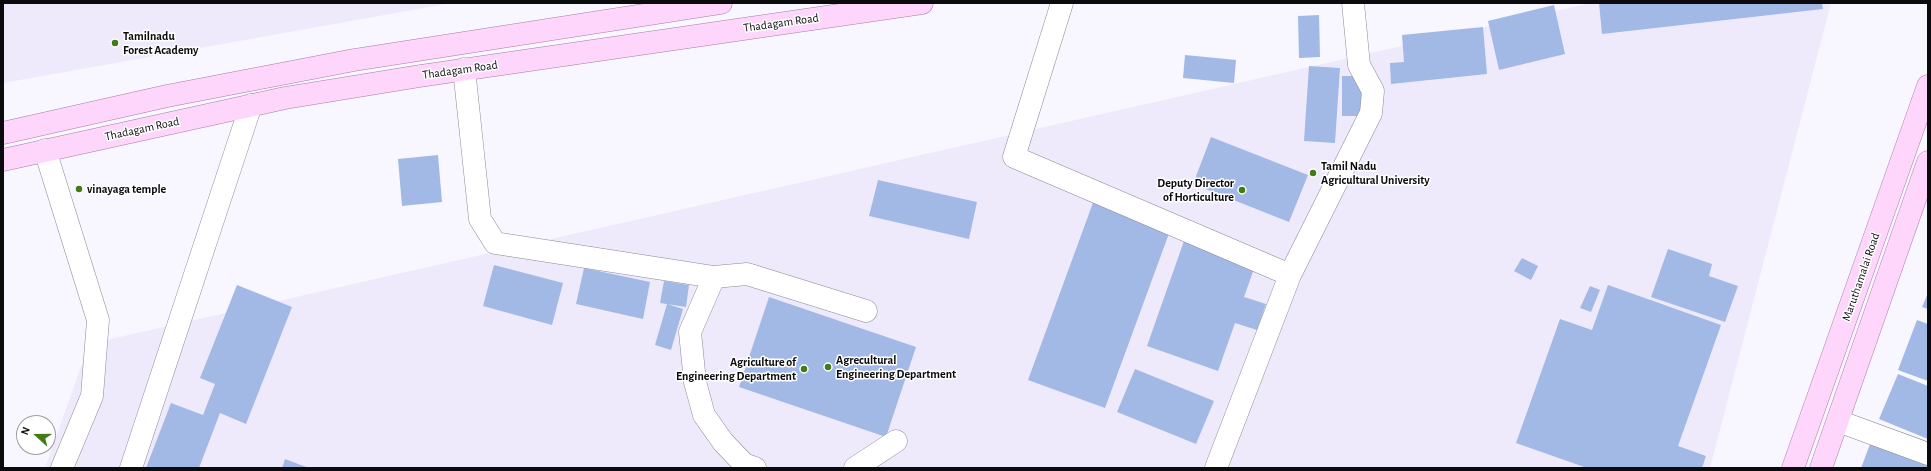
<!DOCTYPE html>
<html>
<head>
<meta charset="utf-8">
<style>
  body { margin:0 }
  #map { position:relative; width:1931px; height:471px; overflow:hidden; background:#f8f6fe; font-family:"Alegreya Sans",sans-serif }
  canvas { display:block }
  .frame { position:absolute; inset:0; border:4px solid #0b0b0e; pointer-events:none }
  .north { position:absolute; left:16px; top:415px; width:40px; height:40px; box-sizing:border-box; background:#fff; border:1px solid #9d9d9f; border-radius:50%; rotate:291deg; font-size:11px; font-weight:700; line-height:16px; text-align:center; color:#0b0b0e }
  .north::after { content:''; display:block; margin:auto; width:14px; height:18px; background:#417c16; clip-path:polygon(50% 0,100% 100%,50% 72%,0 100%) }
</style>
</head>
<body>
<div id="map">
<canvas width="1931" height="471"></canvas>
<div class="frame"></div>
<div class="north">N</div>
</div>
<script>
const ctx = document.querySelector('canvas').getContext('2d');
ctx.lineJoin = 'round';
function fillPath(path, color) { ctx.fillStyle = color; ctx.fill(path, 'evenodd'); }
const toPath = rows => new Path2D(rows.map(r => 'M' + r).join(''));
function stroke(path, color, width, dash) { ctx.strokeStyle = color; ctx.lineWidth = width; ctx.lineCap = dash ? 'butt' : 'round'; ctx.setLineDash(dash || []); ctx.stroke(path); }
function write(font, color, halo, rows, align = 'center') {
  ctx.font = font + ' "Alegreya Sans",sans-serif'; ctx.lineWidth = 3; ctx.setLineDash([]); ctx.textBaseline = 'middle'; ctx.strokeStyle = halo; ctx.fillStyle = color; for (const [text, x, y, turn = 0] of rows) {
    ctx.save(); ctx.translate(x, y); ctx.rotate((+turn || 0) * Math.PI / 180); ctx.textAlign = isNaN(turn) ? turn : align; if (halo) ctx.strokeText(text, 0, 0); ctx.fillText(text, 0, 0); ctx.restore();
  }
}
const built = toPath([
  [3,3,452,3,3,83],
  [1591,3,1831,3,1710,468,45,468,89,344]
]);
const building = toPath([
  [1599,3,1822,3,1823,9,1602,34],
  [1554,5,1565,54,1499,70,1488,21],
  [1319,15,1320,57,1299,58,1298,16],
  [1483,27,1487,74,1391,84,1390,63,1404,62,1402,35],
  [1185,55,1236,60,1234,83,1183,78],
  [1309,66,1340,68,1335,143,1304,141],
  [1342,76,1362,76,1361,116,1342,116],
  [1211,137,1308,175,1289,222,1193,184],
  [438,155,442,202,402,206,398,159],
  [878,180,977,202,969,239,869,216],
  [1094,200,1171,228,1105,408,1028,380],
  [1184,241,1255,266,1244,297,1266,304,1257,330,1235,323,1218,371,1147,346],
  [1668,249,1712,264,1709,276,1738,286,1725,322,1651,297],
  [1522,258,1538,266,1531,280,1514,271],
  [494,265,563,283,552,325,483,306],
  [584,268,650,282,643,319,576,304],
  [664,281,689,285,686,307,660,303],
  [237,285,292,307,246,424,220,413,199,468,146,468,171,403,203,415,215,384,200,378],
  [1608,285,1721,325,1678,446,1706,456,1702,468,1587,468,1516,443,1560,319,1592,330],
  [1590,286,1600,290,1591,312,1580,308],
  [1928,293,1928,309,1922,307],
  [769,297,916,347,886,437,739,387],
  [667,304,683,309,671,350,655,345],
  [1917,320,1928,324,1928,381,1898,370],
  [1135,369,1214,401,1196,444,1117,412],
  [1898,374,1928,386,1928,439,1879,419],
  [1872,439,1928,460,1928,468,1861,468],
  [285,459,309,468,282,468]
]);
const minor = toPath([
  [1062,3,1014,157,1290,275],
  [464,69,480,219,495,243,714,277,747,274,866,311],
  [45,150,98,320,92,396,62,468],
  [714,277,690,332,695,382,704,415,723,442,744,464,755,468],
  [1838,421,1928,454],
  [131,468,251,105],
  [855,468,896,441],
  [1216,468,1290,275,1371,113,1373,91,1359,65,1353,3]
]);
const primary = toPath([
  [3,133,167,96,354,60,721,3],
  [3,160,285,98,420,76,922,3],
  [1793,468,1928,86],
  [1821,468,1928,162]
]);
const markers = [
  [115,43,4,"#417c16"],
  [1313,173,4,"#417c16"],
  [79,189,4,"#417c16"],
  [1242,190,4,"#417c16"],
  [828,367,4,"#417c16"],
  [804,369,4,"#417c16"]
];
const streetNames = [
  ["Thadagam Road",781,23,-8],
  ["Thadagam Road",460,70,-8],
  ["Thadagam Road",142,129,-12],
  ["Maruthamalai Road",1861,277,-71]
];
const poiNames = [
  ["Tamilnadu",123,36],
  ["Forest Academy",123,50],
  ["Tamil Nadu",1321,166],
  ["Agricultural University",1321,180],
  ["Deputy Director",1234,183,"right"],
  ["of Horticulture",1234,197,"right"],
  ["vinayaga temple",87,189],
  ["Agrecultural",836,360],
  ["Engineering Department",836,374],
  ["Agriculture of",796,362,"right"],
  ["Engineering Department",796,376,"right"]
];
fillPath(built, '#eeeafb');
fillPath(building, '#a2b9e6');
stroke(minor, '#8c8a93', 23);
stroke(primary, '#a87ca6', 23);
stroke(minor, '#fff', 22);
stroke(primary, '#fed5fb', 22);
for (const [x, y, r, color] of markers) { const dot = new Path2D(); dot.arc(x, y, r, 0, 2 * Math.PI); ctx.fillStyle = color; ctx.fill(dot); stroke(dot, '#fff', 1.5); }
write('12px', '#0b0b0e', '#fff', streetNames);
write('bold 12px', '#0b0b0e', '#fff', poiNames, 'left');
</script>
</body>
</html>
